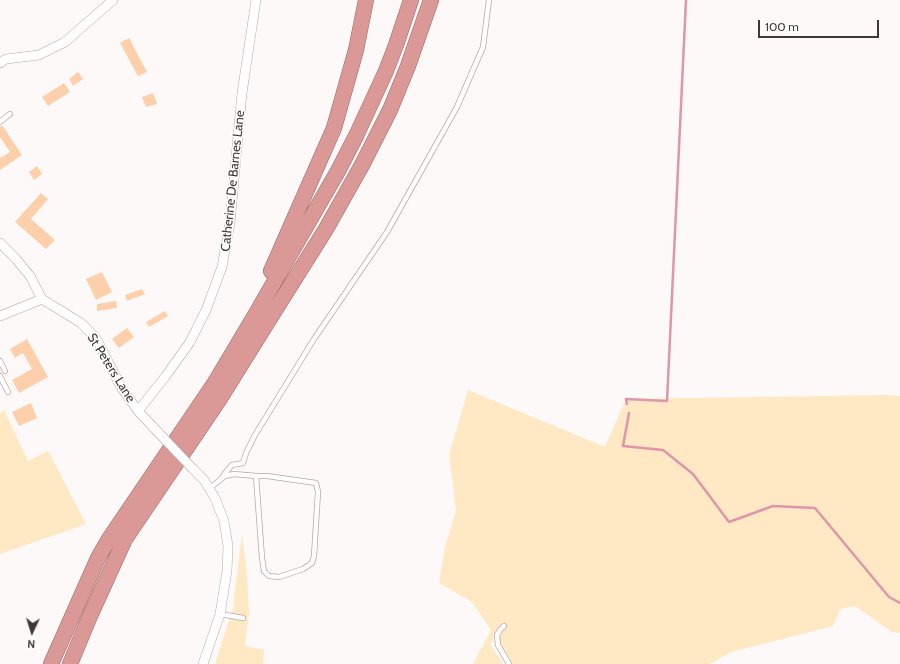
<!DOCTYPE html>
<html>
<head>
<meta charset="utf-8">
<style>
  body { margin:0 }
  #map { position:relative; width:900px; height:664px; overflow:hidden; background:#fdf9f8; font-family:Cabin,sans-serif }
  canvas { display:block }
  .north { position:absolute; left:12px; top:612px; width:40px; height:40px; -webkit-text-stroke:3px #fff; paint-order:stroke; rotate:184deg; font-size:11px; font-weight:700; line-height:16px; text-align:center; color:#3f3836 }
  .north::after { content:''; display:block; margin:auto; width:14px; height:18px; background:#3f3836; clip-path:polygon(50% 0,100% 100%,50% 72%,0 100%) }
  .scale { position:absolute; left:758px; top:20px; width:121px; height:18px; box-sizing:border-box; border:2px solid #3f3836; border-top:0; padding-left:5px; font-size:12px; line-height:14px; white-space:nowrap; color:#3f3836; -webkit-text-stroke:3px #fff; paint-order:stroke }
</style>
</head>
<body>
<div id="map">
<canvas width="900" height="664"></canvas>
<div class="north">N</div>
<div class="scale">100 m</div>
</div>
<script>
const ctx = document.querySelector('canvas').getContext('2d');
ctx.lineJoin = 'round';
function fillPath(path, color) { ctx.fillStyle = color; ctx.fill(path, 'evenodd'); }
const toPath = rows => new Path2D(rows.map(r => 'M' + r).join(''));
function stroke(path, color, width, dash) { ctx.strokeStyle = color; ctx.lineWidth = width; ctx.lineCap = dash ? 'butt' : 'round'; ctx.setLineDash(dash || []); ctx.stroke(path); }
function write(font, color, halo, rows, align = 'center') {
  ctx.font = font + ' Cabin,sans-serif'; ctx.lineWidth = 3; ctx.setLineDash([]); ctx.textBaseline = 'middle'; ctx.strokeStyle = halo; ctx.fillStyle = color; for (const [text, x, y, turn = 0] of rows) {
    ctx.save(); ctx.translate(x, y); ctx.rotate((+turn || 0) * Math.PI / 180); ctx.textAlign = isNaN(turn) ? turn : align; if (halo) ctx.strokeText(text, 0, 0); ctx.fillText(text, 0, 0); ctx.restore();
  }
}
const green = toPath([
  [468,390,605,447,626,399,888,395,900,396,900,633,892,632,855,606,840,609,833,626,731,652,710,664,513,664,494,635,491,646,503,664,473,664,491,630,472,602,439,583,444,552,456,510,449,455],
  [4,410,28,461,48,451,86,524,0,554,0,413],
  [242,534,247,575,249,613,245,646,264,650,263,664,215,664,233,608]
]);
const stream = toPath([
  [627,404,626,399,667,401,686,0],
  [629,413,623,446,663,450,693,474,729,522,773,506,815,508,889,597,900,603]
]);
const building = toPath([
  [129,38,147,72,138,76,120,43],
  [78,72,83,79,73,86,69,79],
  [64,83,70,92,48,106,42,97],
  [153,93,157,104,146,107,142,97],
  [2,125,22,155,0,170,0,158,10,152,0,137,0,127],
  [37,166,42,174,34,180,29,172],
  [41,193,48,199,31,219,55,240,46,249,15,222],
  [102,272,112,292,96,300,86,279],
  [142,289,145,294,127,301,125,295],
  [116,301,117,308,97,311,97,304],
  [165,311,168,316,149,327,146,322],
  [127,328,134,337,119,348,112,339],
  [27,339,48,377,19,393,12,380,32,369,23,353,15,358,10,349],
  [31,403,37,418,19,426,12,412]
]);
const service = toPath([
  [0,122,10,114],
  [0,361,5,371],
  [0,376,8,392],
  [221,479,226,472,232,465,243,463,246,453,255,435,314,339,387,232,457,107,483,47,489,0],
  [210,488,225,476,234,474,256,476,267,476,316,483,318,492,314,556,312,563,303,569,279,577,269,576,264,571,262,558,256,476],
  [220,614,243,618],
  [504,626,500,630,497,635,498,645,509,664]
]);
const minor = toPath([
  [0,63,6,59,39,55,65,42,113,0],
  [0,243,16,259,30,276,42,299,81,323,92,334,98,342,121,387,138,411],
  [0,316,42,299],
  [154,428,138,411,165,377,190,342,206,310,222,267,230,223,242,93,256,0],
  [193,469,204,480,215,498,224,521,228,546,227,571,220,614,203,664]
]);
const trunk = toPath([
  [271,271,334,128,356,50,366,0],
  [51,664,98,558,109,539,214,384,254,317,338,171,356,136,386,71,396,45,411,0],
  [70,664,90,616,125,539,219,400,267,323,326,229,362,165,390,110,408,66,431,0]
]);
const minorBridge = toPath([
  [154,428,193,469]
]);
const streetNames = [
  ["Catherine De Barnes Lane",233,181,-84],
  ["St Peters Lane",111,368,58]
];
fillPath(green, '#ffe8c4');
stroke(stream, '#de96a8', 2.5);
fillPath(building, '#fecfab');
stroke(service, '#b9a8a1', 6);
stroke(minor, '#b9a8a1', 10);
stroke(trunk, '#9d6664', 16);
stroke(service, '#fff', 4.5);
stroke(minor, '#fff', 9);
stroke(trunk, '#da9896', 15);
stroke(minorBridge, '#b9a8a1', 10, []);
stroke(minorBridge, '#fff', 9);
write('13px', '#3f3836', '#fff', streetNames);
</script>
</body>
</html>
